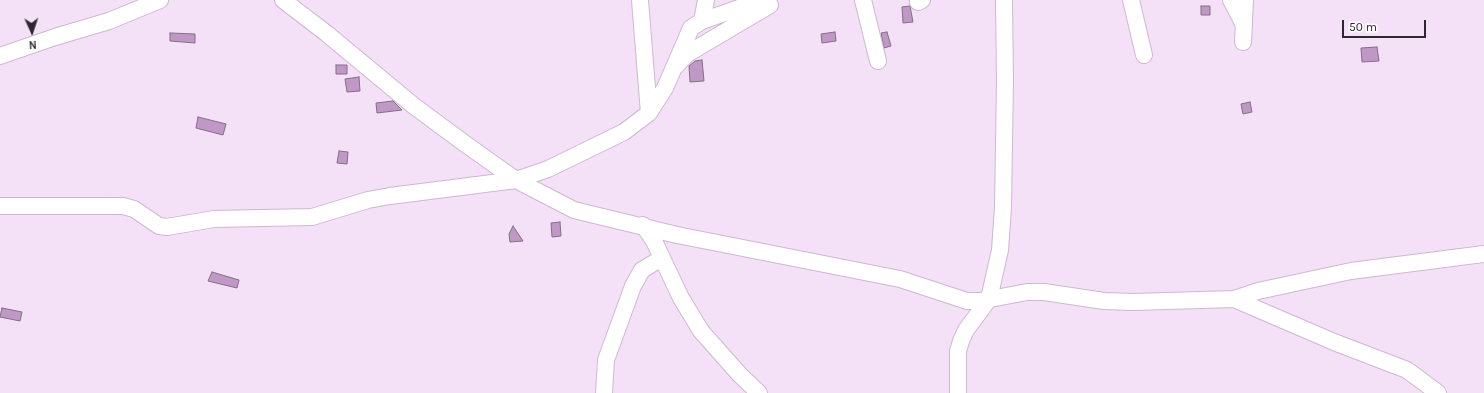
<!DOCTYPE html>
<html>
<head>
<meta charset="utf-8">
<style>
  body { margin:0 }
  #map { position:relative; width:1484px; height:393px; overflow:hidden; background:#f4e0f7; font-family:Karla,sans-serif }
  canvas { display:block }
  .north { position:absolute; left:12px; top:12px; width:40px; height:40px; -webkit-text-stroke:3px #fff; paint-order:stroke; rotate:177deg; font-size:11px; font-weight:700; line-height:16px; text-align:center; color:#2f2730 }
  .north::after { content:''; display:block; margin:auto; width:14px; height:18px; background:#2f2730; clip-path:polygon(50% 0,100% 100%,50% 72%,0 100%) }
  .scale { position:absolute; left:1342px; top:20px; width:84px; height:18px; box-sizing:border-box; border:2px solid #2f2730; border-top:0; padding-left:5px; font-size:12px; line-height:14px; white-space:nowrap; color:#2f2730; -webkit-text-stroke:3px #fff; paint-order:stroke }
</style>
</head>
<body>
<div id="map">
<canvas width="1484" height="393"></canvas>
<div class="north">N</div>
<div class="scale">50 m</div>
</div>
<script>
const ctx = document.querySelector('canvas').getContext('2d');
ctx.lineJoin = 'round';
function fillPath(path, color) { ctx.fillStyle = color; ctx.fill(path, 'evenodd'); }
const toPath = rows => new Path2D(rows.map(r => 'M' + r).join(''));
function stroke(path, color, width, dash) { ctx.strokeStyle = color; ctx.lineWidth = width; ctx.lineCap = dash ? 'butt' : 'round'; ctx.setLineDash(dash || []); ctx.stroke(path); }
const building = toPath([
  [910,6,913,22,903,23,902,7,910,6],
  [1201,6,1210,6,1210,15,1201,15,1201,6],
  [835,32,836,41,822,43,821,34,835,32],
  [887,32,891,46,884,48,881,33,887,32],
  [170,33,195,34,195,43,170,41,170,33],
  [1377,47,1379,61,1362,62,1361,48,1377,47],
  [702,60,704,81,690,82,689,66,695,61,702,60],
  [336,65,347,65,347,74,336,74,336,65],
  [359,77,360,91,347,92,345,79,359,77],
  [393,101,402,110,377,113,376,103,393,101],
  [1250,102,1252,112,1243,114,1241,104,1250,102],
  [198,117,226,124,223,135,196,128,198,117],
  [339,151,348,152,347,164,337,163,339,151],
  [560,222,561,236,552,237,551,223,560,222],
  [513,226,523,241,510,242,509,234,513,226],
  [212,272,239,280,237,288,208,281,212,272],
  [2,308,22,312,20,321,0,317,2,308]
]);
const minor = toPath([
  [283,0,326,33,414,106,464,143,516,180,574,210,677,235,900,279,967,301,980,301,1027,292,1044,292,1104,301,1133,302,1234,299,1258,291,1351,271,1484,254],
  [640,0,649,113],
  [863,0,878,61],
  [1131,0,1144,55],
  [1231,0,1244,25],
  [918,2,922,0],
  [702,21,706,0],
  [1243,42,1245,0],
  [0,56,55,37,109,21,160,0],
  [676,66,687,54,770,5],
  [0,206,123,206,134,209,159,226,167,227,214,219,312,217,368,200,390,196,516,180,548,169,624,132,649,113,665,88,691,28,702,21,762,0],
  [643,225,654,241,681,298,701,331,740,375,759,393],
  [1234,299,1334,342,1407,370,1438,393],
  [604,393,606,360,633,286,642,270,662,258],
  [958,393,958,351,961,341,966,330,989,299,1000,250,1003,207,1005,80,1004,0]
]);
fillPath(building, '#c098c5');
stroke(building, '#827084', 1);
stroke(minor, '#cdb9cf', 18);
stroke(minor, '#fff', 16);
</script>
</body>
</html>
